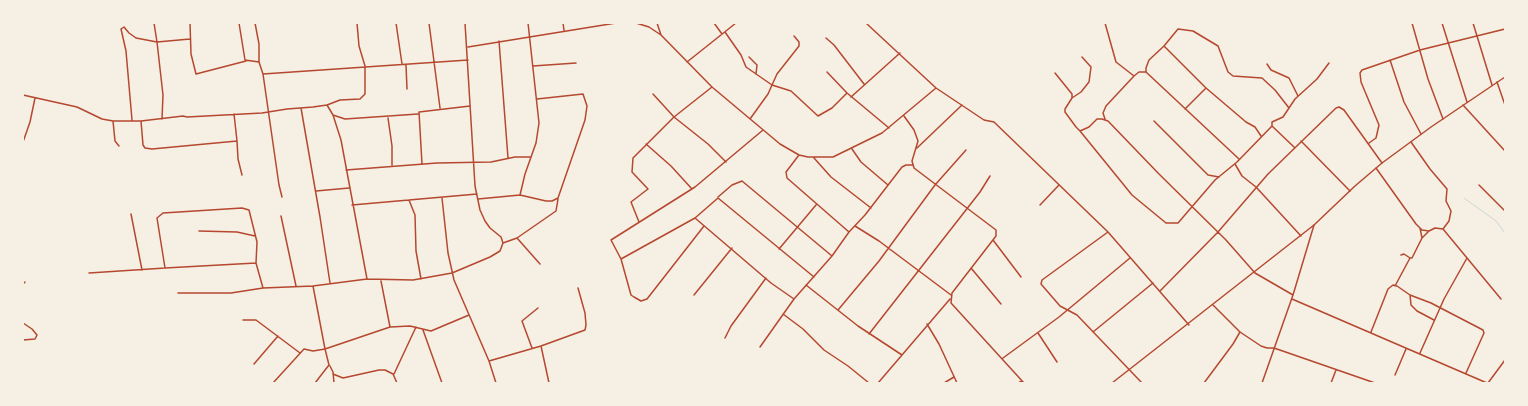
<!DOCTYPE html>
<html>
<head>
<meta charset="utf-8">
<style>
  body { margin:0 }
  #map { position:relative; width:1528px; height:406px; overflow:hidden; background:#f6efe4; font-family:Poppins,sans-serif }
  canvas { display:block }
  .frame { position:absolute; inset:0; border:24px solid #f6efe4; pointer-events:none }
</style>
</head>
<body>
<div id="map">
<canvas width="1528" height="406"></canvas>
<div class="frame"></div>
</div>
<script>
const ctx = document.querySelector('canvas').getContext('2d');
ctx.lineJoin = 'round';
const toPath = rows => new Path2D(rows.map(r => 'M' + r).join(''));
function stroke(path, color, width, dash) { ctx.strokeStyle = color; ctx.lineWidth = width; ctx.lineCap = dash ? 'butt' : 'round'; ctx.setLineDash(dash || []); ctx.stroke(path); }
const stream = toPath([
  [1464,198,1496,221,1505,233]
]);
const minor = toPath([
  [190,23,191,54,196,74,246,61],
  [239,23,245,60,259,62,263,74,279,185,282,197],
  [255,23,259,44,259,62],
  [396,23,402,64],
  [429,23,440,108],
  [465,23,475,186,480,210,485,221,490,228,501,237,503,243],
  [563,23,564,30],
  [636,23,649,27,661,35,712,87,780,144,799,155,808,157,833,157,882,133,936,88],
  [657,23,661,35],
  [714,23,722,34],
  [1105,23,1116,62,1134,76],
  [1412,23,1428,79,1443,119],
  [1442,23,1467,102],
  [1473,23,1492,85],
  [867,24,936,88,984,120,994,122,1108,232,1189,325],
  [725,32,741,55,746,67,772,85,777,74,799,46,799,42,794,36],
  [826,38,834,45,864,84],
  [499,41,508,158],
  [1164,46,1178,29,1193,31,1218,46,1228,72,1233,76,1262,78,1275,90,1289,108],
  [468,47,616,23],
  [749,57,757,65,756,74],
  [1390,60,1404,102,1421,134],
  [687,62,736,23],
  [1267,64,1271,70,1289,78,1298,96],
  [406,65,407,89],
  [533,66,576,63],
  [827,72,847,93,889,128],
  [1146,72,1146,68,1149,60,1164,46,1206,88],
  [1055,73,1072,94,1072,98,1065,109,1065,112,1076,127,1080,131,1089,127,1097,119,1102,119,1108,121,1159,174,1226,240,1255,273,1293,295],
  [263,74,468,60],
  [1497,82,1505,105],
  [653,94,674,117,708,144,726,162],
  [23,95,77,107,102,119,113,121,141,121,183,116,187,117,262,113,287,109,313,107,327,105,340,100,360,99,365,94,365,66,359,46,357,23],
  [851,97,900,53],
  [1072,98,1081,92,1089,82,1091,67,1082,57],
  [327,105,333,115,341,140,367,279],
  [1463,105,1505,151],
  [301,108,320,217,330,283],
  [1185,109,1206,88,1246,122,1255,127,1261,136],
  [333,115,345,119,418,114],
  [904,116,914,130,918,141,912,161,914,168,996,230,996,236,952,293,951,303,1024,383],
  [388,118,392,146,392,165],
  [162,119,163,95,157,42,190,39],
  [750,119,768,94,772,85,791,91,818,116,832,108,847,93],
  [1105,119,1103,113,1106,106,1134,76,1139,72,1146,72,1239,159],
  [132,120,126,51,121,29,124,27,129,33,136,38,157,42,154,23],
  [113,121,115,141,119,146],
  [141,121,143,145,145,148,152,149,237,141,234,114],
  [1154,121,1208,175,1219,177],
  [1272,126,1294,147],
  [1080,131,1132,195,1166,223,1178,223,1215,180,1237,162,1272,126,1272,122,1283,117,1295,99,1317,79,1329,63],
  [237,141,238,159,242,175],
  [1301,141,1350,191],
  [23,142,30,122,35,98],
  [1411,142,1430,169,1447,189,1446,201,1451,211,1449,221,1443,229],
  [1369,143,1376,138,1379,125,1361,82,1360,73,1362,70,1420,50,1505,29],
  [646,144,671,166,692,189],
  [917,148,962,105],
  [852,149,861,162,888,185],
  [799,155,786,172,787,178,849,232],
  [814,158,831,177,871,208],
  [422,164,419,112,470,106],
  [1235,164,1242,176,1256,187,1301,236],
  [1376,168,1416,224,1422,230,1429,231],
  [346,170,437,163,491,162,515,157,531,157],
  [1479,185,1505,211],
  [316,191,349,188],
  [520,195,525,174,536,143,539,123,528,23],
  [718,197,732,185,742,181,832,256],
  [442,198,448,253,454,280,489,361,496,383],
  [478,199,520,195,546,201,552,201,558,198,585,120,587,106,583,94,537,99],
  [409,200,415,215,416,251,421,279],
  [352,205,477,194],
  [1040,205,1059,185],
  [131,214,142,270],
  [281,216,296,286],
  [695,218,771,283,794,299],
  [639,222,631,202,648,189,632,172,633,158,674,117,712,87],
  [704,226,647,299,641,301,634,297,631,295,621,259,611,240,695,187,763,130],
  [855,226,879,241,951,295],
  [1420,228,1422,238],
  [199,231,237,232,255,236],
  [1108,232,1042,280,1041,284,1060,306,1077,315,1142,383],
  [517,238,556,211,558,199],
  [993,240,1021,277],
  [503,243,517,238,540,264],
  [779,249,816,205],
  [1401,255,1404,254,1410,258,1412,258,1422,238,1429,231,1435,228,1443,229,1501,299],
  [621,259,695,218,718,198,814,277],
  [256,263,165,268,157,218,163,213,242,208,249,210,257,242,256,263,263,288],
  [971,268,1001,304],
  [89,273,165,268],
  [381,281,390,327],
  [23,284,25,282],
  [806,285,858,326,902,355],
  [1395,286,1410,258],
  [1160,291,1218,232,1268,174,1336,108,1339,107,1344,110,1382,163],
  [178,293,231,293,263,288,313,286],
  [694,295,732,248],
  [1410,295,1411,305,1417,311,1434,320],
  [1292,299,1487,383],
  [1213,305,1240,332,1261,346,1267,348,1274,348,1375,383],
  [838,310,879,261,935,185,966,150],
  [783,314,803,329,824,350,848,366,869,383],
  [243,320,256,320,300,353],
  [23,323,32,329,37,335,35,339,23,340],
  [927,324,939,344,957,383],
  [423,330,442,383],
  [1093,332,1153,283],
  [1371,332,1388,289,1393,285,1397,286,1410,295,1431,303,1483,330,1484,333,1466,373],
  [1038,333,1057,362],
  [869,334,980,192,990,176],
  [725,338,731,326,766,278],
  [541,346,549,383],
  [760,347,794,299,832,256,849,232,865,215,902,167,906,165,912,165],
  [532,348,522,321,538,308],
  [1420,353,1444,299,1467,258],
  [1003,358,1059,317,1130,258],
  [489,361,541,346,585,330,586,325,585,313,578,288],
  [254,364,278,336],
  [330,366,333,372,334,383],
  [333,374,343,378,379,370,385,370,393,374,397,383],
  [394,374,416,327],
  [1395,375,1406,349],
  [273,383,304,349,313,351,325,349,313,286,367,279,413,280,452,273,490,257,500,251,503,243],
  [315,383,329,365,325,349,390,327,410,326,431,331,469,315],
  [878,383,950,299],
  [944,383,954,377],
  [1018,383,1022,381],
  [1204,383,1233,344,1240,332],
  [1262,383,1293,295,1314,225],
  [1331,383,1336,370],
  [1488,383,1505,360]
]);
const tertiary = toPath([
  [1112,383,1314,225,1355,186,1382,163,1431,127,1505,77]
]);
stroke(stream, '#c9d6d2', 1);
stroke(minor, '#b5482f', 1.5);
stroke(tertiary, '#b5482f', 1.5);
</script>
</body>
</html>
